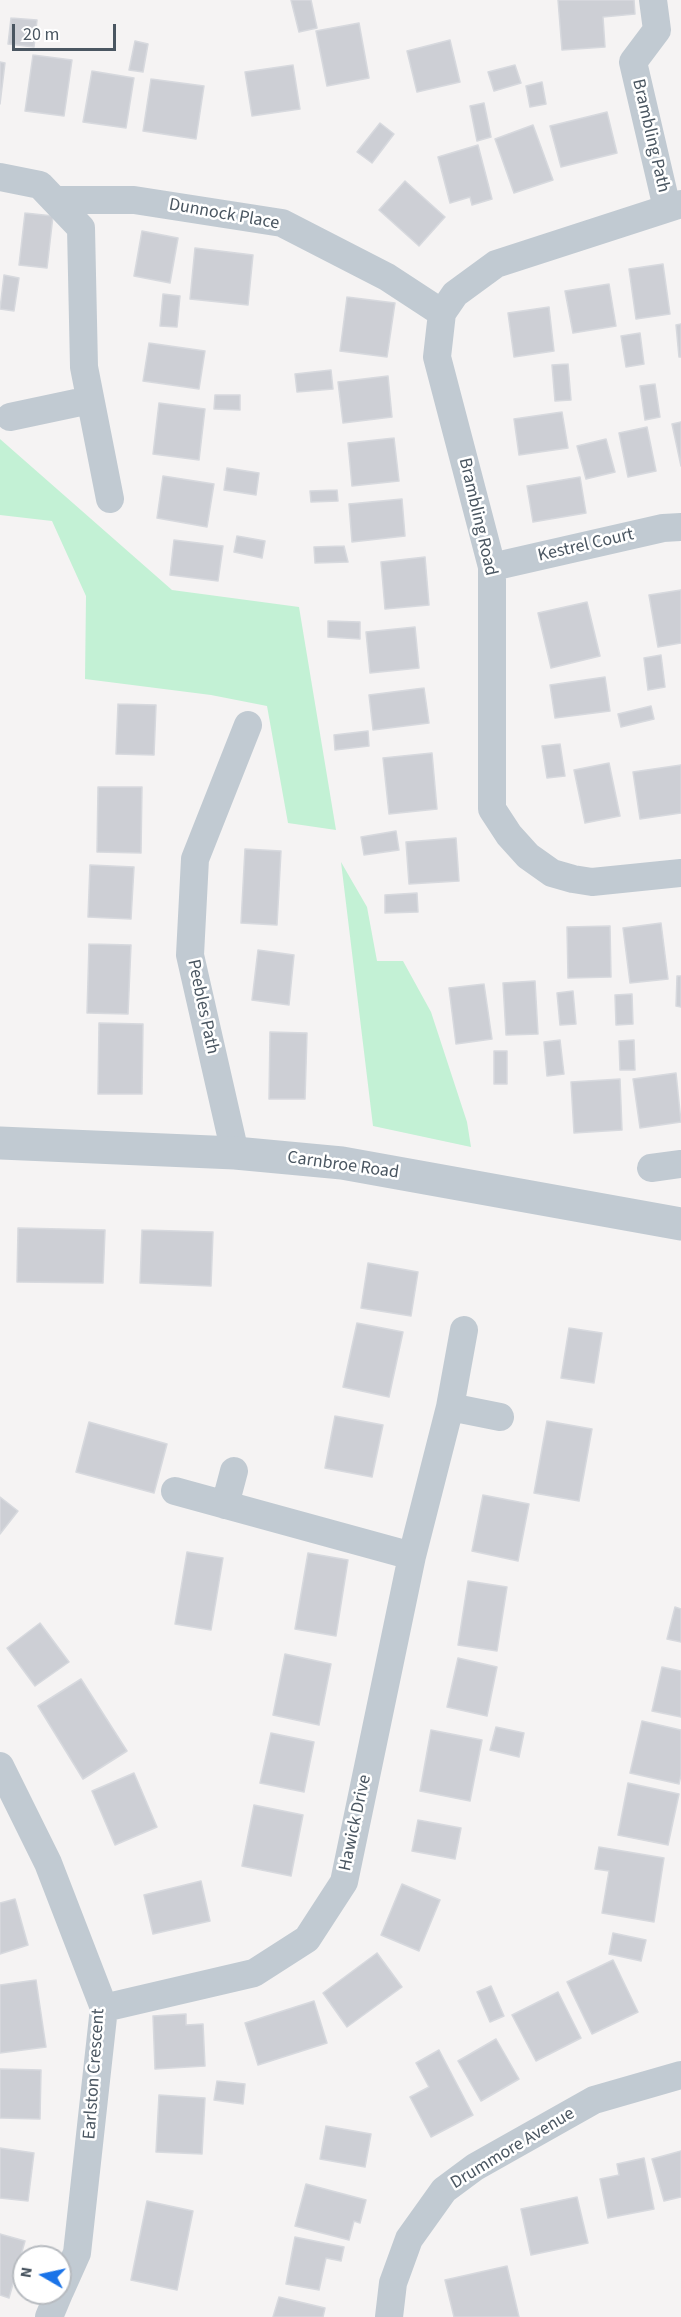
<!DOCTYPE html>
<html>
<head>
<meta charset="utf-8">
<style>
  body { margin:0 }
  #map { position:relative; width:681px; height:2317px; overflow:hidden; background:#f5f3f3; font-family:"Source Sans 3",sans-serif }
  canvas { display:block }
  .north { position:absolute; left:12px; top:2245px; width:60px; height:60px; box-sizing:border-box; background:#fff; border:2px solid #b7bbc0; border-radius:50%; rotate:279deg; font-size:16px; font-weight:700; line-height:24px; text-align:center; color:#4a5661 }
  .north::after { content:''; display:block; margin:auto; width:21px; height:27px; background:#1a73e8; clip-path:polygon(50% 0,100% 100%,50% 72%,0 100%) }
  .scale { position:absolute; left:12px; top:24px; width:104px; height:27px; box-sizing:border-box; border:3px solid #4a5661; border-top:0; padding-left:8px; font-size:18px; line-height:21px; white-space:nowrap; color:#4a5661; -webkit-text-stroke:4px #fff; paint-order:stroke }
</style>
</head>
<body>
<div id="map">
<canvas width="681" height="2317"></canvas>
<div class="north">N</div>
<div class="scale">20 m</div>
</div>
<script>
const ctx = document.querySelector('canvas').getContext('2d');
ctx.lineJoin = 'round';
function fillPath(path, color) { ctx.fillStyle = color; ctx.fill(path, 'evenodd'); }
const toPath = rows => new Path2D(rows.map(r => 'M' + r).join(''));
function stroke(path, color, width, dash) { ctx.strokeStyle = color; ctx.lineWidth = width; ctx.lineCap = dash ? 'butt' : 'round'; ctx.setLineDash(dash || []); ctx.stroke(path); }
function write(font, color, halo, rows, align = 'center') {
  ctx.font = font + ' "Source Sans 3",sans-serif'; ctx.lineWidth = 5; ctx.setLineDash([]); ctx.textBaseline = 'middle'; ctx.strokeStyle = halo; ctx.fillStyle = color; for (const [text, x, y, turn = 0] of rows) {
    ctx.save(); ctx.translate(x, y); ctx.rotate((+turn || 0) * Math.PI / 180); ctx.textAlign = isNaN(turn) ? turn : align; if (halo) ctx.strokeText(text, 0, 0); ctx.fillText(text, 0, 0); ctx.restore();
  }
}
const green = toPath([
  [0,439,172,590,299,607,336,830,288,823,267,706,211,695,85,679,86,596,52,521,0,515],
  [341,862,367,907,377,961,403,961,431,1012,467,1122,471,1147,373,1126]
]);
const building = toPath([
  [291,0,311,0,317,28,299,32,291,0],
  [558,0,634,0,635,14,603,17,605,47,562,50,558,0],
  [11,18,37,20,34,47,8,44,11,18],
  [359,23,369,78,327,86,316,31,359,23],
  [450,40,460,82,417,92,407,51,450,40],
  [135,41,148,44,143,72,129,70,135,41],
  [33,55,72,60,64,116,25,111,33,55],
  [0,62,5,63,0,104,0,62],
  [293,65,300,109,252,116,245,72,293,65],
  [515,65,521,83,494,91,488,72,515,65],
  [92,71,134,78,126,128,83,122,92,71],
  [151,79,204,86,196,139,143,131,151,79],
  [542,82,546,104,530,107,526,86,542,82],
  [484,103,491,137,477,141,470,106,484,103],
  [607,112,617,153,561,167,550,126,607,112],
  [380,123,394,134,372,163,357,152,380,123],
  [533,125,553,180,514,193,495,139,533,125],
  [478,145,492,199,472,205,470,197,450,203,438,157,478,145],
  [405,181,445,217,419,246,379,210,405,181],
  [25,213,53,216,47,268,19,265,25,213],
  [142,231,178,238,170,283,134,276,142,231],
  [195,248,253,255,248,305,190,299,195,248],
  [663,264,670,314,636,319,629,269,663,264],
  [4,275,19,278,14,311,0,309,4,275],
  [609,284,616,326,573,333,565,291,609,284],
  [163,294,180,296,177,327,160,326,163,294],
  [347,297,395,303,387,357,340,351,347,297],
  [549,307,554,351,514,357,508,313,549,307],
  [681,324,681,357,679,357,676,325,681,324],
  [640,333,644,364,626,367,621,336,640,333],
  [149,343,205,351,199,389,143,381,149,343],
  [568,364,571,400,555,401,552,365,568,364],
  [331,370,333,389,297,392,295,374,331,370],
  [388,376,392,417,343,423,338,382,388,376],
  [655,384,660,417,645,420,640,386,655,384],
  [215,395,240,395,240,410,214,409,215,395],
  [159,403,205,409,199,460,153,454,159,403],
  [562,412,568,448,519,455,514,419,562,412],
  [681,422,681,466,672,424,681,422],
  [647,427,656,471,628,477,619,433,647,427],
  [394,438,399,481,352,486,348,443,394,438],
  [606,439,615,472,586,479,577,446,606,439],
  [227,468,259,473,256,495,224,490,227,468],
  [163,476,214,484,207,527,157,518,163,476],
  [580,477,586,513,533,522,527,486,580,477],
  [337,490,338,501,311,502,310,491,337,490],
  [402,499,405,536,352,542,349,504,402,499],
  [237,536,265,541,262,558,234,552,237,536],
  [174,540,223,546,218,581,170,575,174,540],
  [344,546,348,562,315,563,314,547,344,546],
  [425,557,429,605,385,609,381,562,425,557],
  [681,590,681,643,658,647,649,595,681,590],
  [587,602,600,656,551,668,538,613,587,602],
  [328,621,360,622,360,639,328,637,328,621],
  [415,627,419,668,370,673,366,632,415,627],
  [661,655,665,687,648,690,644,658,661,655],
  [605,677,610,711,555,718,550,685,605,677],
  [424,688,429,723,373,730,369,695,424,688],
  [118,704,156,705,154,755,116,754,118,704],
  [651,706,654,719,621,727,618,714,651,706],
  [368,731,369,746,335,750,334,735,368,731],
  [560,744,565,776,547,778,542,746,560,744],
  [432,753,437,809,389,814,383,758,432,753],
  [609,763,620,816,585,823,574,770,609,763],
  [681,765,681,813,640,819,633,772,681,765],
  [98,787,142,787,141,853,97,852,98,787],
  [396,831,399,850,364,855,361,837,396,831],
  [456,838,459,881,409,884,406,842,456,838],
  [245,849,281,851,277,925,241,923,245,849],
  [90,865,134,867,131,919,88,917,90,865],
  [417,893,418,912,385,913,385,895,417,893],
  [661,923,668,979,630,983,623,928,661,923],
  [610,926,611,977,568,978,567,927,610,926],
  [89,944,131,945,128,1014,87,1013,89,944],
  [258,950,294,955,289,1005,252,1000,258,950],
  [677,976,681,976,681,1007,676,1006,677,976],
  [535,981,538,1034,506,1035,503,983,535,981],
  [484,984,492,1039,456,1044,449,988,484,984],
  [573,991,576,1024,560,1025,557,993,573,991],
  [632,994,633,1024,616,1025,615,995,632,994],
  [99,1023,143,1024,142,1094,98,1094,99,1023],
  [270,1032,307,1033,305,1099,269,1099,270,1032],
  [560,1040,564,1074,547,1076,544,1042,560,1040],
  [634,1040,635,1070,620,1070,619,1041,634,1040],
  [494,1051,507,1051,507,1084,494,1084,494,1051],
  [676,1073,681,1122,640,1128,633,1079,676,1073],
  [620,1079,622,1130,574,1133,571,1082,620,1079],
  [18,1228,105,1230,103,1283,17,1282,18,1228],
  [142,1230,213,1232,211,1286,140,1283,142,1230],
  [368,1263,418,1272,411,1316,361,1308,368,1263],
  [357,1323,403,1332,389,1397,343,1387,357,1323],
  [569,1328,602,1333,594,1383,561,1378,569,1328],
  [335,1416,383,1425,372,1477,325,1468,335,1416],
  [547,1421,592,1429,579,1501,534,1493,547,1421],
  [89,1422,167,1444,154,1493,76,1472,89,1422],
  [483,1495,529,1504,518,1561,472,1551,483,1495],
  [0,1497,18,1511,0,1534,0,1497],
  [187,1552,223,1558,211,1630,175,1624,187,1552],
  [308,1553,348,1560,336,1636,295,1629,308,1553],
  [468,1581,507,1587,497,1651,458,1645,468,1581],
  [675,1607,681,1609,681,1642,667,1639,675,1607],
  [40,1623,69,1662,35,1686,7,1648,40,1623],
  [285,1654,331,1664,319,1725,273,1715,285,1654],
  [458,1658,497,1667,487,1716,447,1707,458,1658],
  [662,1667,681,1671,681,1717,652,1711,662,1667],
  [81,1679,127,1751,83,1779,38,1706,81,1679],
  [642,1721,681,1730,681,1775,679,1784,630,1773,642,1721],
  [496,1727,524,1733,519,1757,490,1750,496,1727],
  [431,1730,482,1740,470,1801,420,1791,431,1730],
  [271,1733,314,1742,304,1792,260,1783,271,1733],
  [134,1773,157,1827,115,1845,92,1791,134,1773],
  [628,1783,679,1794,668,1845,618,1835,628,1783],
  [254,1805,303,1815,291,1876,242,1866,254,1805],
  [418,1820,461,1828,455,1859,412,1851,418,1820],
  [599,1847,664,1858,654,1922,602,1913,609,1871,595,1869,599,1847],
  [201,1881,210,1921,153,1934,144,1895,201,1881],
  [402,1884,440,1900,419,1951,381,1935,402,1884],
  [15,1899,28,1945,0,1954,0,1903,15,1899],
  [613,1933,646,1940,641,1961,609,1954,613,1933],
  [377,1953,402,1987,347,2027,323,1993,377,1953],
  [613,1960,638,2012,592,2034,567,1982,613,1960],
  [36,1980,46,2047,0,2053,0,1985,36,1980],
  [491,1986,504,2016,490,2022,477,1992,491,1986],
  [558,1992,581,2038,536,2061,512,2015,558,1992],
  [314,2001,327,2043,258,2065,245,2023,314,2001],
  [186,2014,186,2025,203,2024,205,2066,155,2069,153,2016,186,2014],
  [496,2039,519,2079,481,2101,458,2061,496,2039],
  [439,2050,473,2115,431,2137,410,2097,429,2087,416,2063,439,2050],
  [0,2069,41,2070,40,2119,0,2118,0,2069],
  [217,2081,245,2084,243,2104,214,2100,217,2081],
  [159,2095,205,2098,202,2154,156,2152,159,2095],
  [326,2126,371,2134,365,2167,320,2159,326,2126],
  [0,2148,34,2153,28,2201,0,2198,0,2148],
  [681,2151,681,2197,664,2201,652,2159,681,2151],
  [644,2158,654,2209,608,2218,600,2179,619,2175,617,2164,644,2158],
  [306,2184,366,2200,360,2223,354,2221,349,2240,295,2226,306,2184],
  [577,2197,588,2243,531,2255,521,2209,577,2197],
  [147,2201,193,2211,177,2290,131,2280,147,2201],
  [0,2234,25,2241,9,2298,0,2295,0,2234],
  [295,2237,344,2247,341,2261,326,2258,319,2290,286,2284,295,2237],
  [507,2266,519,2317,454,2317,445,2280,507,2266],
  [279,2297,325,2308,323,2317,273,2317,279,2297]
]);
const minor = toPath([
  [653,0,657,30,633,62,667,208],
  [0,177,40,185,81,228,84,367,110,499],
  [55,200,134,200,282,223,387,277,442,313],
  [681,204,496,264,455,294,442,313,437,357,492,567,492,809,509,835,528,856,552,873,573,879,592,882,681,873],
  [10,417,90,400],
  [492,567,663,528,681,527],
  [235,1153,190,955,195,859,248,725],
  [651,1168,681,1164],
  [450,1407,500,1417],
  [175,1491,412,1556],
  [225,1505,234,1471],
  [0,1766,48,1863,104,2008,77,2253,60,2291],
  [104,2008,254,1973,307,1939,344,1882,412,1556,450,1407,464,1330],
  [49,2317,59,2293],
  [389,2317,393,2283,409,2239,444,2190,475,2167,594,2100,681,2075]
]);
const tertiary = toPath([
  [0,1143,235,1153,342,1163,681,1224]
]);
const streetNames = [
  ["Brambling Path",650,136,77],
  ["Dunnock Place",224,215,10],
  ["Brambling Road",477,517,77],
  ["Kestrel Court",586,546,-13],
  ["Peebles Path",202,1007,78],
  ["Carnbroe Road",343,1166,8],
  ["Hawick Drive",356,1823,-78],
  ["Earlston Crescent",95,2074,-86],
  ["Drummore Avenue",513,2149,-31]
];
fillPath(green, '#c3f1d5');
fillPath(building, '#cdcfd5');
stroke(building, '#d7d9de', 1.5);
stroke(minor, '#c1cad2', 28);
stroke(tertiary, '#c1cad2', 33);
write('18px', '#4a5661', '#fff', streetNames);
</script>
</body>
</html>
